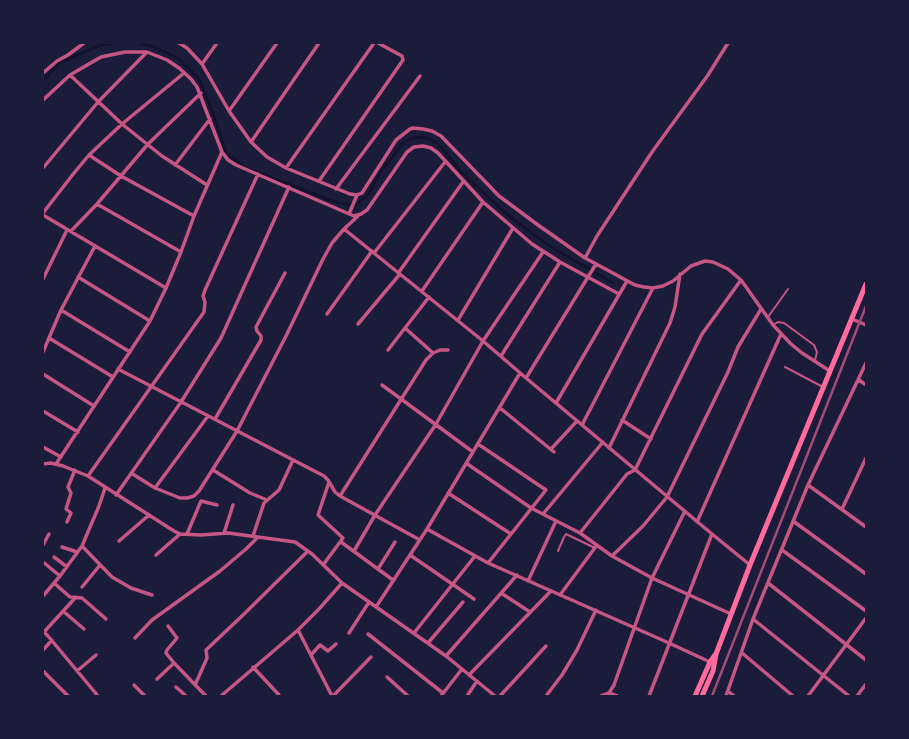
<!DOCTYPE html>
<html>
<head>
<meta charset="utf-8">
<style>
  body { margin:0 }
  #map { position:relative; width:909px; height:739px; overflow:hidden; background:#1b1b3a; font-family:Raleway,sans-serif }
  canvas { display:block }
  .frame { position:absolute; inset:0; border:44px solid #1b1b3a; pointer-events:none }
</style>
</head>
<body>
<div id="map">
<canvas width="909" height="739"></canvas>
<div class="frame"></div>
</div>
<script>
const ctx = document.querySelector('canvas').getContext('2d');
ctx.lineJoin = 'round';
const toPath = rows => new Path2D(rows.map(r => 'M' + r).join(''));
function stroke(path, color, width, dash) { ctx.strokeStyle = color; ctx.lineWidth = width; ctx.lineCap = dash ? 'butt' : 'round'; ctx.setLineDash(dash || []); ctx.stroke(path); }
const stream = toPath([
  [139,43,155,47,179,59,199,79,213,113,226,152,244,167,338,203,356,205,368,195,380,173,404,142,412,138,423,137,434,141,442,148,462,173,500,208,517,222,548,245,613,283],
  [43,81,59,63,101,45,112,43]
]);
const service = toPath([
  [768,317,788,289],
  [773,325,778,322,784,323,814,345,817,352,815,360],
  [785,367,823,387],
  [558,551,564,537,566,534,595,548]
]);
const minor = toPath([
  [179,43,187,48,202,64,229,111,251,142,267,157,286,168,350,194,357,195,362,193,396,140,410,129,413,128,423,129,432,131,441,136,499,196,538,225,585,258,635,285,644,287,653,288,663,286,673,281,691,266,705,261,713,262,728,269,741,280,773,325,791,344,802,353,830,371],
  [202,64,217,43],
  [43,73,57,61,68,55,84,43],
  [70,75,122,124,162,156,207,185],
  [43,100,70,75,101,57,125,52,147,52,167,60,179,68,191,79,197,87,222,152,228,160,236,165,354,216,361,214,367,210,407,152,414,147,423,146,431,148,438,153,483,202,532,244,560,262,619,294],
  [229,111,277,43],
  [251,142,319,43],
  [89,155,121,176,194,216],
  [175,165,210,119],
  [43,168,98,102,147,52],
  [286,168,374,43],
  [319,181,403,60,402,56,378,43],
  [336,189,420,76],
  [97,204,181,252],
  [43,213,74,173,89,155,122,124,184,73],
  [349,214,357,195],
  [43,215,166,288],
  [344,229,483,341,526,378,712,534,750,565],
  [71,231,97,204,148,144,201,93],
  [374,253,445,162],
  [585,258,597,236,652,152,708,75,728,43],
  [399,272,463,182],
  [78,277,150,321],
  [43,279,67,230],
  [422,291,483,202],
  [61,310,130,352],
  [327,314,372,251],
  [852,319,866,325],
  [458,320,513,228],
  [358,324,400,274],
  [405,328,433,353],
  [49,338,113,377],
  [388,350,429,297],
  [43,352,61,310,95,246],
  [501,356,560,262],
  [118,369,324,476,328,480,335,492,340,496,420,540],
  [43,374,94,406],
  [526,378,596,264],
  [859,380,866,385],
  [382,385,473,452],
  [556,403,627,281],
  [500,408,554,452],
  [43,411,78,432],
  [215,419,261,340,261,336,257,331,256,327,285,273],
  [622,420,651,439],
  [582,425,653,288],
  [478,444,546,490,488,563],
  [43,447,61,457],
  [609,448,670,323,675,307,680,274],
  [551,449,577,421],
  [466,463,531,508,580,533,612,556,652,578,731,614],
  [43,464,51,463,63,466,88,476,174,531,180,534,201,535,228,533,295,542,312,554,342,583,446,656,495,696],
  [56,464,150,321,166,288,181,252,194,216,222,152],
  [213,470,250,493,267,500],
  [131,473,155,488,180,498,187,498,194,496,199,491,237,431,287,334,323,259,332,243,344,229,358,216],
  [88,476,204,312,205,302,203,296,205,290,258,174],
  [808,485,866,527],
  [155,488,208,416],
  [448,493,511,534],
  [116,495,181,402,221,338,289,187],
  [340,496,426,360,433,353,440,350,448,350],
  [842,509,866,458],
  [543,514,603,442],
  [793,521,866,574],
  [67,522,71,513,66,509,71,493,68,487,75,470],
  [697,522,781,334],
  [427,529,488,563,669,643,710,662],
  [224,533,233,505],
  [580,533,627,474,635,470,702,334,741,280],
  [187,534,201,501,217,505],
  [253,536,264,503,279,490,293,460],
  [119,541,149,515],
  [341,542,393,580],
  [43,545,49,534],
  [82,546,112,577,131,588,152,595],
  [62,547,77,552],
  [782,550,866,611],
  [354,551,375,515,436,424,483,341,543,252],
  [156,555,180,534],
  [410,555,474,599],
  [612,556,643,526,667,497,728,372,738,347,761,309],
  [54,557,67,567],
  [43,562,60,576],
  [323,565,343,538,318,515,329,482],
  [378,569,395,542],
  [528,581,556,521],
  [54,583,70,597,82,598,106,619],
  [768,583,866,660],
  [82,587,100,565],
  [501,593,530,612],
  [560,595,597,545],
  [43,596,60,576,82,546,99,506,105,488],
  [376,607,427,529,520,373],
  [63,611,84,629],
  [753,619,849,696],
  [168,626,177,638,167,650,166,653,174,663,206,696],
  [298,630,332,696],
  [43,631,48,636,98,696],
  [44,632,76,597],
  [349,633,369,602],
  [414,633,475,556],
  [368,634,443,693],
  [135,638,152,620,220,571,246,549,258,537],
  [428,643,463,602],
  [43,650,52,640],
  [742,653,793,696],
  [311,655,320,645,328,651,336,644],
  [446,656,517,575],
  [253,667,279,695,278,696],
  [43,671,68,696],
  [77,671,96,655],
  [469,675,551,591],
  [387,677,408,696],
  [157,679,174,663],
  [134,685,145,696],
  [195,685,207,658,206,650,242,616,308,551],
  [176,687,186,696],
  [728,691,734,696],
  [609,693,614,685,652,578,685,511],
  [609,693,617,696],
  [221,696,298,630,319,609,342,583],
  [333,696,371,657],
  [441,696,462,669],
  [467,696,477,681],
  [500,696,546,646],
  [546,696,562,675,577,650,596,610],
  [601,696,609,693],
  [649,696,712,534],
  [726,696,753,619,808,485,866,363],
  [808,696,866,618],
  [857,696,866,684]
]);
const secondary = toPath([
  [695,696,710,662,715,655],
  [702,696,713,671,716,654,750,565,866,284]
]);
const rail = toPath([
  [712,696,866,306]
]);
stroke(stream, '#12122b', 2.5);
stroke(service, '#c65784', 2);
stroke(minor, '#c65784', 3.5);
stroke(secondary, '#ff6b9d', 5);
stroke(rail, '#a44b75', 2.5);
</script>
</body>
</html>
